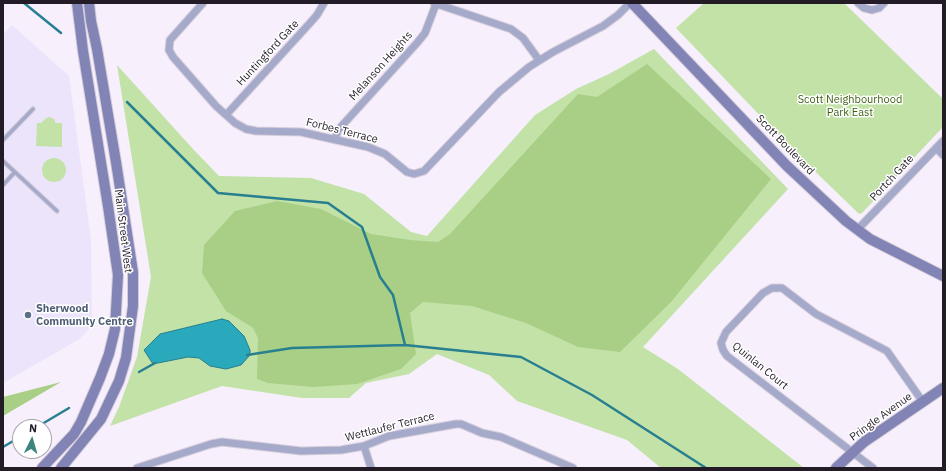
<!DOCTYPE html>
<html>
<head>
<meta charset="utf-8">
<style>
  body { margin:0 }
  #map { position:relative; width:946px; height:471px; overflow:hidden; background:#f7effc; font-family:"IBM Plex Sans",sans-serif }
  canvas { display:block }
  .frame { position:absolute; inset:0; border:4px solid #231c27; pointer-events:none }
  .north { position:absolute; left:12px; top:419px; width:40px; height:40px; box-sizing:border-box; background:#fff; border:1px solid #a7a4a9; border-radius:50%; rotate:5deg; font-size:11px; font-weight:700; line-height:16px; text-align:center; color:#231c27 }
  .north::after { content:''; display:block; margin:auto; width:14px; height:18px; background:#3c847f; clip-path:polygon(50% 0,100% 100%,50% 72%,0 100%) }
</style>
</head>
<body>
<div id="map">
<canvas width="946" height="471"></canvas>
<div class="frame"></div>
<div class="north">N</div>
</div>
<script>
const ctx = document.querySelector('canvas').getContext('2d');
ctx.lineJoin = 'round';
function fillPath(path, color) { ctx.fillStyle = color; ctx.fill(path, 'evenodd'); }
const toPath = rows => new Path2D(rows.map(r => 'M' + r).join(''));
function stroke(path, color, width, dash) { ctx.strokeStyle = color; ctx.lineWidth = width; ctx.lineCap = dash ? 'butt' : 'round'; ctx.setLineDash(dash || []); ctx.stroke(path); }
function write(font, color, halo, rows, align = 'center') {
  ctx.font = font + ' "IBM Plex Sans",sans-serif'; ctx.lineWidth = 3; ctx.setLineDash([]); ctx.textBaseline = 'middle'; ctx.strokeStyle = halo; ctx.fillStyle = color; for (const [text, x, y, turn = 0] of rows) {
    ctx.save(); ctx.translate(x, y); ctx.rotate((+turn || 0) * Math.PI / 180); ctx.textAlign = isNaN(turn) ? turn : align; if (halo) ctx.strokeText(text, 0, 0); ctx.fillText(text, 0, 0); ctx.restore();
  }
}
const commercial = toPath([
  [12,25,69,76,91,240,92,326,78,340,3,383,3,35]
]);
const green = toPath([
  [704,3,844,3,943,99,943,127,862,213,859,214,792,149,676,28],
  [654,49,788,189,643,347,678,369,804,468,661,468,627,440,517,401,489,375,437,354,409,374,366,383,349,398,302,398,222,386,110,426,119,407,137,357,151,277,117,65,193,149,219,176,311,178,364,194,411,232,427,236,535,115,576,89,609,74],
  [50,117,55,120,55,123,62,123,62,147,36,146,37,123,41,123,46,118],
  '42 170a12 12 0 1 1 24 0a12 12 0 1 1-24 0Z'
]);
const forest = toPath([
  [647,64,771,179,671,302,620,352,578,347,526,323,472,306,423,302,410,313,416,354,401,369,357,384,313,387,268,383,257,379,258,338,253,328,226,311,202,273,204,245,235,211,277,201,321,209,371,234,410,240,438,242,450,234,578,94,597,97],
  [61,382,3,416,3,397]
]);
const water = toPath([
  [222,319,229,321,244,336,250,350,250,355,241,365,226,369,210,366,199,358,188,357,153,364,144,350,160,334,222,319]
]);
const stream = toPath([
  [24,3,61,33],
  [127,102,218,193,328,203,362,227,380,277,393,295,405,345],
  [247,355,292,348,405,345,521,357,592,395,706,468],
  [139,372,155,363],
  [37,427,69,408],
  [3,447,20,437]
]);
const lane = toPath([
  [3,140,33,109],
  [3,161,57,211],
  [3,185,15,172]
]);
const street = toPath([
  [203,3,170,40,169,50,173,57,216,106,235,123,246,129,256,131,301,132,368,147,385,154,407,172,414,174,424,171,499,92,529,67,553,52,603,26,618,15,630,3],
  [434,3,511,29,523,38,539,60],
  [858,3,864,8,872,10,879,8,884,3],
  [226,115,310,23,317,15,324,3],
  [335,139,338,130,417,43,425,33,436,4],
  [936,148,943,155],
  [857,230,943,141],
  [364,446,371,468],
  [137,468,211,444,222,442,301,451,341,450,364,446,389,436,456,424,461,424,482,433,501,437,573,468],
  [873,468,727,356,723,350,721,343,726,332,763,293,772,288,782,288,816,314,887,351,923,402]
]);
const secondary = toPath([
  [632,3,787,166,846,221,870,239,943,276],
  [42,468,74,434,81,422,100,378,109,354,115,329,118,275,108,206,83,51,77,3],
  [61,468,101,419,119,381,126,358,133,306,133,272,116,162,97,49,91,21,89,3],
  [836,468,864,442,943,388]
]);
const markers = [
  [28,315,4,"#5c6f8a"]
];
const streetNames = [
  ["Huntingford Gate",268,53,-47],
  ["Melanson Heights",381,66,-48],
  ["Forbes Terrace",342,131,14],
  ["Scott Boulevard",785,145,46],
  ["Portch Gate",892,178,-47],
  ["Main Street West",123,231,83],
  ["Quinlan Court",760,366,39],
  ["Pringle Avenue",881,417,-36],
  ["Wettlaufer Terrace",390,427,-14]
];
const parkNames = [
  ["Scott Neighbourhood",850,100],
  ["Park East",850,113]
];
const serviceNames = [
  ["Sherwood",36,309],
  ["Community Centre",36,322]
];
fillPath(commercial, '#ece4fa');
fillPath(green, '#c2e2a8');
fillPath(forest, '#a8cf85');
fillPath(water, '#2aa9bd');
stroke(water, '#287f90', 1);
stroke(stream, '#287f90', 2.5);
stroke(lane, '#d5cdda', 5.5);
stroke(street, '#d5cdda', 9);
stroke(secondary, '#d5cdda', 12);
stroke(lane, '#a5a9ca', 3.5);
stroke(street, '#a5a9ca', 7);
stroke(secondary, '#8184b5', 10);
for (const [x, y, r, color] of markers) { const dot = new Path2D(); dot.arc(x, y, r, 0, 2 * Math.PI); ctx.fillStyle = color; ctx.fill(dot); stroke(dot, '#fff', 1.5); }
write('11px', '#231c27', '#fff', streetNames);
write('11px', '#3c5f11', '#fff', parkNames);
write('bold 11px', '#4e5e75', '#fff', serviceNames, 'left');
</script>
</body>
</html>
